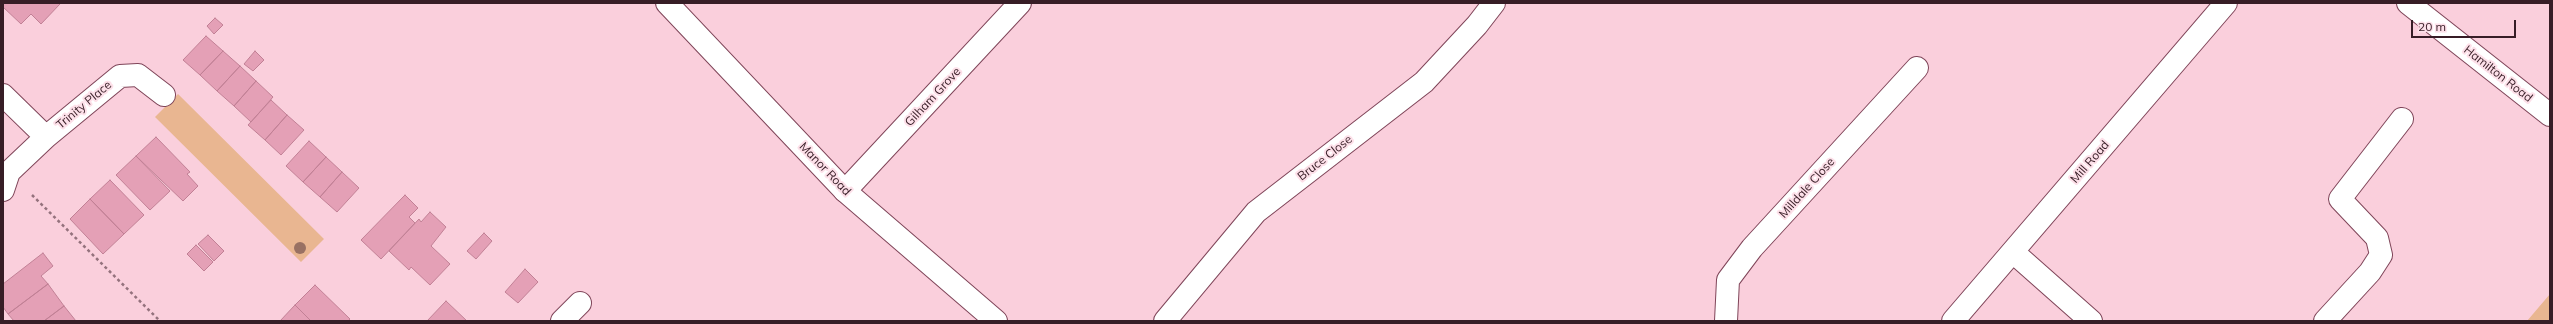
<!DOCTYPE html>
<html>
<head>
<meta charset="utf-8">
<style>
  body { margin:0 }
  #map { position:relative; width:2553px; height:324px; overflow:hidden; background:#facfdc; font-family:Mulish,sans-serif }
  canvas { display:block }
  .frame { position:absolute; inset:0; border:4px solid #371d26; pointer-events:none }
  .scale { position:absolute; left:2411px; top:20px; width:105px; height:18px; box-sizing:border-box; border:2px solid #371d26; border-top:0; padding-left:5px; font-size:12px; line-height:14px; white-space:nowrap; color:#371d26; -webkit-text-stroke:3px #fde0e9; paint-order:stroke }
</style>
</head>
<body>
<div id="map">
<canvas width="2553" height="324"></canvas>
<div class="frame"></div>
<div class="scale">20 m</div>
</div>
<script>
const ctx = document.querySelector('canvas').getContext('2d');
ctx.lineJoin = 'round';
function fillPath(path, color) { ctx.fillStyle = color; ctx.fill(path, 'evenodd'); }
const toPath = rows => new Path2D(rows.map(r => 'M' + r).join(''));
function stroke(path, color, width, dash) { ctx.strokeStyle = color; ctx.lineWidth = width; ctx.lineCap = dash ? 'butt' : 'round'; ctx.setLineDash(dash || []); ctx.stroke(path); }
function write(font, color, halo, rows, align = 'center') {
  ctx.font = font + ' Mulish,sans-serif'; ctx.lineWidth = 4; ctx.setLineDash([]); ctx.textBaseline = 'middle'; ctx.strokeStyle = halo; ctx.fillStyle = color; for (const [text, x, y, turn = 0] of rows) {
    ctx.save(); ctx.translate(x, y); ctx.rotate((+turn || 0) * Math.PI / 180); ctx.textAlign = isNaN(turn) ? turn : align; if (halo) ctx.strokeText(text, 0, 0); ctx.fillText(text, 0, 0); ctx.restore();
  }
}
const green = toPath([
  [178,94,324,239,301,262,155,117],
  [2550,294,2550,321,2527,321]
]);
const building = toPath([
  [3,3,59,3,60,4,41,24,31,14,21,24,3,7,3,3],
  [215,18,223,25,214,34,207,26,215,18],
  [206,36,223,51,200,75,183,60,206,36],
  [223,51,240,66,217,91,200,75,223,51],
  [255,51,264,60,253,71,244,64,255,51],
  [240,66,256,81,234,106,217,91,240,66],
  [256,81,273,97,251,122,234,106,256,81],
  [271,100,287,115,265,140,248,125,271,100],
  [287,115,304,130,281,155,265,140,287,115],
  [156,137,190,172,187,174,198,186,183,201,136,156,156,137],
  [309,141,326,157,303,182,286,166,309,141],
  [136,156,170,191,150,210,116,175,136,156],
  [326,157,342,172,320,197,303,182,326,157],
  [342,172,359,188,337,212,320,197,342,172],
  [110,180,144,215,124,234,90,199,110,180],
  [405,195,418,208,409,217,415,223,381,259,361,240,405,195],
  [90,199,124,234,103,254,70,219,90,199],
  [430,212,446,227,431,246,450,264,430,285,411,267,409,270,389,251,419,219,421,222,430,212],
  [484,233,492,241,476,259,467,251,484,233],
  [208,235,224,251,214,261,198,244,208,235],
  [196,245,213,262,204,271,187,254,196,245],
  [43,253,53,266,41,276,48,284,8,314,3,307,3,284,43,253],
  [525,269,538,282,518,303,505,292,525,269],
  [48,284,64,306,44,321,14,321,8,314,48,284],
  [315,285,350,319,348,321,311,321,295,305,315,285],
  [446,301,467,321,427,321,446,301],
  [295,305,311,321,280,321,295,305],
  [64,306,76,321,44,321,64,306]
]);
const path = toPath([
  [32,195,160,321]
]);
const minor = toPath([
  [3,95,46,137],
  [3,190,9,172,46,137,120,76,138,75,164,95],
  [845,191,1020,3],
  [2013,252,2091,321],
  [562,321,580,303],
  [1165,321,1256,212,1424,82,1477,25,1494,3],
  [1726,321,1728,280,1752,248,1917,68],
  [2325,321,2370,272,2381,255,2377,238,2340,199,2402,119]
]);
const major = toPath([
  [667,3,845,191,996,321],
  [2408,3,2550,115],
  [1953,321,2226,3]
]);
const trees = [
  [300,248]
];
const streetNames = [
  ["Hamilton Road",2498,74,38],
  ["Gilham Grove",933,97,-47],
  ["Trinity Place",84,105,-40],
  ["Bruce Close",1325,158,-38],
  ["Mill Road",2090,162,-49],
  ["Manor Road",825,169,46],
  ["Milldale Close",1807,188,-48]
];
fillPath(green, '#e9b691');
fillPath(building, '#e4a0b6');
stroke(building, '#c18095', 1);
stroke(minor, '#7f4559', 24);
stroke(major, '#7f4559', 24);
stroke(path, '#94727d', 2.5, [3, 3]);
stroke(minor, '#fff', 22);
stroke(major, '#fff', 22);
ctx.fillStyle = '#997163';
for (const [x, y] of trees) { ctx.beginPath(); ctx.arc(x, y, 6, 0, 2 * Math.PI); ctx.fill(); }
write('12px', '#371d26', '#fde0e9', streetNames);
</script>
</body>
</html>
